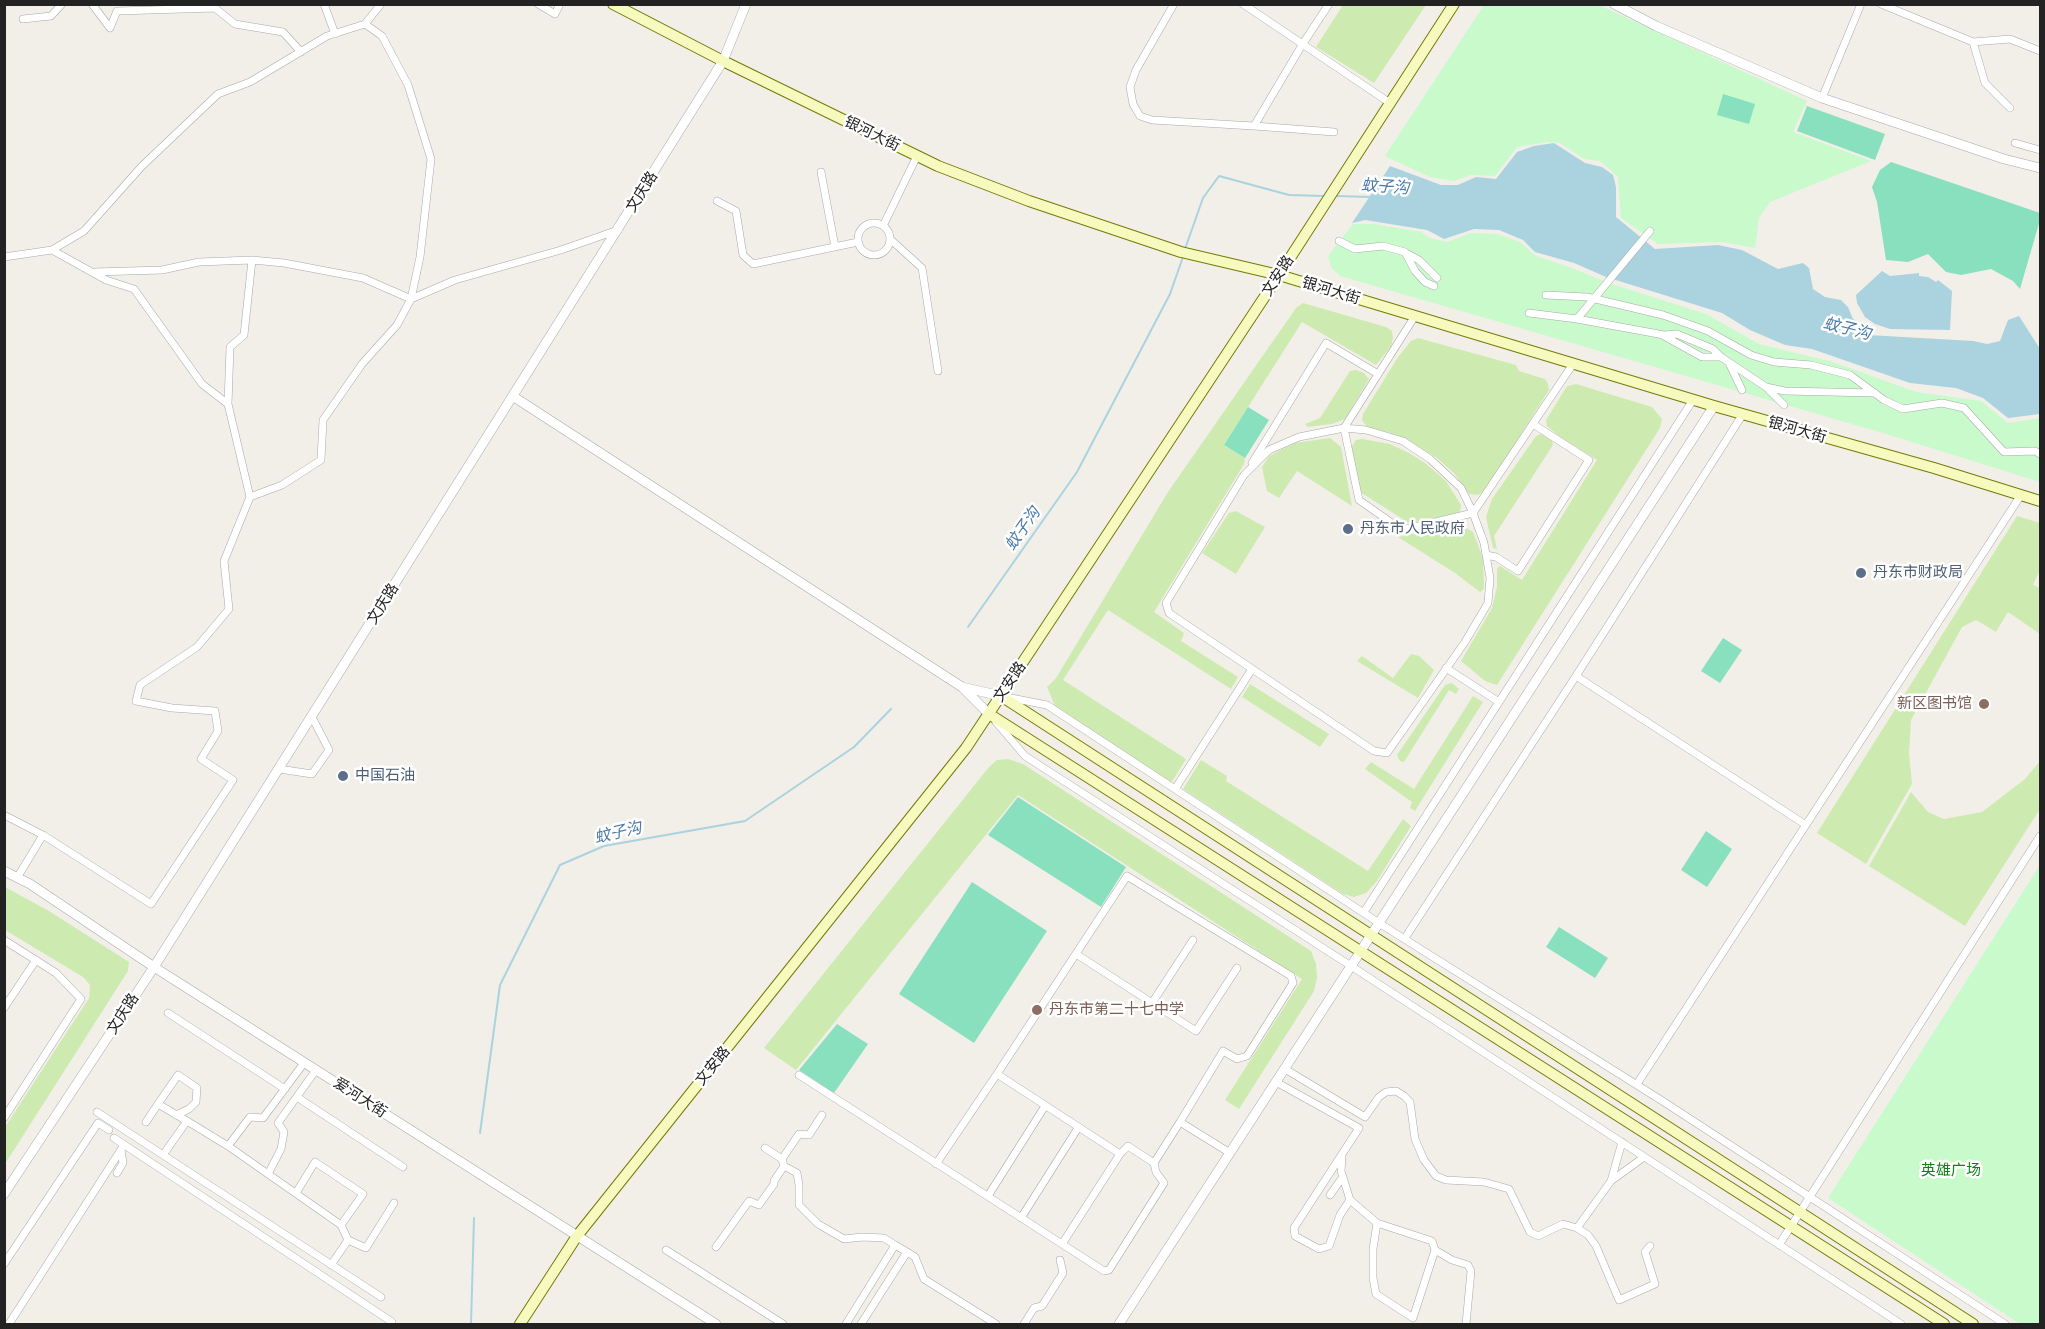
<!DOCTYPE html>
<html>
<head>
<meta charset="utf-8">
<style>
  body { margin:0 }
  #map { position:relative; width:2045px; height:1329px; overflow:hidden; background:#f2efe9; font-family:"IBM Plex Sans",sans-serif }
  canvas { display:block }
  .frame { position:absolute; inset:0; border:6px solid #222; pointer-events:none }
</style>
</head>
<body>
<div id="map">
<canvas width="2045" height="1329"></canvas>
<div class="frame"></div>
</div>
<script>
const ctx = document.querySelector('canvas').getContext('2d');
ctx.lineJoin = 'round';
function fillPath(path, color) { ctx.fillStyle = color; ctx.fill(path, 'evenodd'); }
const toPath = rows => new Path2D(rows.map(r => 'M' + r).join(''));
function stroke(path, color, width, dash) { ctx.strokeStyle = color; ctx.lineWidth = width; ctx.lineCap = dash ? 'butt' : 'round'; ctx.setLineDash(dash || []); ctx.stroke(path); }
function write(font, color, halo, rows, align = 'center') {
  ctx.font = font + ' "IBM Plex Sans","Noto Sans SC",sans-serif'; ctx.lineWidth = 5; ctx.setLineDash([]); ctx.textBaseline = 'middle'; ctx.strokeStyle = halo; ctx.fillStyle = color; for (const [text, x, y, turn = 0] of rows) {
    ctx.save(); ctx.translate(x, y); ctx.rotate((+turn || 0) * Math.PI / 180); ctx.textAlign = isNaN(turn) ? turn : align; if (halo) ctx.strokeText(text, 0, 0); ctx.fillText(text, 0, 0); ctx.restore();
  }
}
const grass = toPath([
  [1343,5,1426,5,1374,83,1316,47],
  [1303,303,1386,327,1392,331,1393,338,1391,346,1376,365,1302,322,1224,445,1245,458,1244,464,1154,612,1184,633,1181,641,1238,677,1231,689,1108,610,1063,680,1186,759,1171,783,1055,706,1047,687,1056,678,1168,492,1296,308],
  [1418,338,1516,365,1519,371,1545,379,1548,384,1549,390,1486,490,1478,495,1469,494,1454,473,1437,458,1417,446,1391,433,1367,427,1362,420,1363,414,1398,357,1411,341],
  [1356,370,1364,373,1369,379,1345,419,1332,424,1308,427,1305,424,1320,418,1350,371],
  [1576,384,1652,407,1662,419,1660,428,1497,685,1485,681,1461,661,1492,608,1497,587,1497,569,1500,566,1522,580,1597,460,1559,436,1547,426,1546,420,1567,386],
  [1541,434,1552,441,1553,445,1494,536,1497,549,1493,548,1486,517,1492,499,1536,436],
  [1330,438,1341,447,1352,506,1297,471,1279,498,1267,491,1262,467,1269,456,1295,443],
  [1362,439,1390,444,1409,453,1425,463,1446,481,1461,505,1460,513,1409,523,1360,492,1351,451,1352,446,1356,440],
  [1236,511,1265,527,1236,574,1202,553,1229,513],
  [2017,516,2040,523,2040,570,2033,585,2040,588,2040,634,2008,612,1996,632,1976,620,1962,627,1911,720,1909,753,1912,784,1866,864,1817,833],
  [1460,524,1473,532,1483,558,1484,589,1480,592,1455,573,1398,537],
  [1411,654,1419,656,1434,670,1418,698,1357,661,1362,656,1393,678],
  [1452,683,1459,689,1456,694,1449,690,1404,762,1400,761,1397,755,1445,685],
  [1250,684,1329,734,1320,747,1242,697],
  [1473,696,1483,702,1415,811,1410,808,1412,802,1365,769,1371,762,1414,789],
  [1008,759,1023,764,1311,951,1316,964,1317,978,1314,991,1239,1109,1225,1100,1302,979,1018,795,796,1070,764,1048,989,767,997,760],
  [1201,760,1227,776,1226,781,1368,871,1403,819,1411,826,1377,881,1366,893,1354,897,1343,894,1183,789],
  [2040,761,2040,809,1965,926,1869,866,1911,792,1928,812,1944,819,1982,812,2025,779],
  [5,887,49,911,129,962,128,971,5,1164,5,1127,89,998,90,985,83,977,5,930]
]);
const park = toPath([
  [1597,4,1807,101,1793,132,1871,161,1770,202,1759,218,1755,248,1722,242,1658,244,1621,218,1618,177,1600,161,1584,159,1560,143,1548,142,1517,147,1495,176,1471,175,1454,181,1430,177,1385,156,1484,5],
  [1353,224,1374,224,1421,232,1430,238,1447,242,1471,233,1497,234,1520,242,1536,256,1572,268,1606,282,1706,314,1759,344,1833,362,1916,392,1981,401,2008,423,2040,418,2040,482,1883,433,1340,276,1331,267,1328,256],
  [2040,865,2040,1324,2020,1324,1828,1198]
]);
const pitch = toPath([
  [1723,94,1755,104,1749,124,1717,115],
  [1807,106,1885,134,1875,160,1797,131],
  [1891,162,2040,213,2040,220,2020,289,2013,281,1991,269,1961,275,1946,272,1928,254,1908,262,1886,260,1877,202,1872,187,1880,170],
  [1248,407,1269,420,1245,458,1224,445],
  [1723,638,1742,650,1720,683,1701,671],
  [1018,797,1126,867,1101,907,988,835],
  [1706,831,1732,849,1707,887,1681,870],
  [972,882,1047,931,974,1043,899,994],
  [1559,927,1608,958,1595,978,1546,947],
  [837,1024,868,1044,834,1093,799,1070]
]);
const water = toPath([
  [1554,143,1585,163,1602,167,1613,175,1616,187,1616,217,1655,249,1718,245,1742,250,1778,269,1803,263,1809,268,1813,289,1825,297,1841,300,1848,307,1853,319,1868,328,1868,335,1973,341,1987,344,2000,341,2008,320,2019,316,2040,349,2040,414,2008,418,1983,398,1956,388,1910,383,1812,349,1785,345,1750,330,1722,313,1606,277,1574,263,1535,252,1523,240,1499,230,1474,229,1444,239,1427,230,1365,220,1352,223,1390,166,1441,185,1458,185,1476,177,1496,179,1517,152,1534,146],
  [1882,271,1890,276,1919,273,1919,276,1928,277,1936,282,1938,280,1952,291,1950,330,1890,329,1875,324,1865,317,1857,303,1856,295]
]);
const stream = toPath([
  [1336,196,1372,197],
  [1185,249,1203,198,1219,176,1289,195,1324,196],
  [968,627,1077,472,1170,294,1183,257],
  [480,1133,500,985,560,865,604,846,745,821,854,747,891,709],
  [471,1324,474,1218]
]);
const minor = toPath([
  [92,4,110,28,117,11,215,8,235,24,283,32,301,52],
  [324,4,335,34],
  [538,4,555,14,560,4],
  [1174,4,1136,70,1130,87,1133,104,1140,116,1152,120,1254,126],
  [1243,4,1390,103],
  [1329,4,1302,45,1254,126,1334,132],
  [1881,4,1973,42,1985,83,2010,108],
  [23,19,51,16,62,4],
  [365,24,381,4],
  [1973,42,2010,39,2040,51],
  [1822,98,1861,4],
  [2015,143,2040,150],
  [821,172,835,247],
  [717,201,736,211,743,255,753,264,858,242],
  '858 239a16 16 0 1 1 32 0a16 16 0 1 1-32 0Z',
  [883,226,917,156],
  [890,239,922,268,938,371],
  [1339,241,1355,249,1383,246,1405,252,1415,271,1425,282,1434,286],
  [1406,253,1419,260,1437,278],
  [4,257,52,250,84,231,142,166,218,94,250,82,327,36,365,24,382,36,408,85,431,159,420,257,411,299,455,280,561,250,618,230],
  [94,272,162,270,199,262,252,260,244,335,230,347,228,404],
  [1546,295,1587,297,1663,315,1708,331,1751,355,1774,362,1811,365,1850,375,1884,400,1903,409,1942,403,1964,408,2004,452,2035,451,2040,454],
  [1529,313,1577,319,1650,231],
  [1415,316,1344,428,1299,437,1269,450,1244,475,1166,603,1169,613,1374,751,1387,753,1465,642,1488,603,1490,578,1484,543,1473,513,1573,364],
  [1577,319,1664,335,1677,334,1713,349,1721,357,1766,387,1785,391,1875,393],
  [1664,336,1702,357,1721,357],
  [1730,365,1742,390],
  [1768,389,1784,405],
  [1344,428,1366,430,1403,441,1430,459,1461,488,1473,513,1402,530,1359,500,1344,428],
  [1252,463,1326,343,1378,374],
  [250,497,282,485,321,460,323,420,362,364,397,325,411,299,363,278,284,263,252,260],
  [1486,555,1496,557,1518,571,1589,460,1533,424],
  [1576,676,1806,825],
  [1006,697,1047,705,1379,923,1664,1102,2005,1324],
  [1499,702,1693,400],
  [996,722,1025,756,1351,966,1901,1324],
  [279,769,312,774,329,750,312,717],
  [1175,789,1252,669],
  [4,815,43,835],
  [17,878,43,835,151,904,233,780,201,759,218,731,215,711,172,708,136,701,140,685,197,647,229,609,224,561,250,497,228,404,202,384,134,289,106,280,52,250],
  [1364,912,1499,702,1446,668],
  [1405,938,1576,676,1743,414],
  [4,940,56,973,81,999,4,1118],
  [1076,954,1196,1031,1237,968],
  [1152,1003,1193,940],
  [4,1008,36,960],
  [168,1013,285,1089],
  [1285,1069,1365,1117,1379,1097,1386,1092,1396,1091,1404,1096,1410,1102,1415,1139,1424,1160,1436,1176,1446,1180,1484,1182,1509,1189,1530,1232,1538,1236,1563,1224,1577,1228,1611,1181,1622,1142],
  [799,1075,1104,1271,1109,1270,1164,1183,1156,1172,1154,1163,1128,1146,1120,1154,997,1074,1127,876,1291,976,1293,983,1247,1056,1237,1059,1223,1051,1180,1122,1230,1153],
  [1276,1082,1359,1128,1294,1228,1295,1236,1319,1249,1329,1246,1340,1215,1350,1200,1377,1223,1373,1249,1373,1278,1376,1294,1413,1318,1435,1250,1452,1260,1468,1265,1471,1271,1466,1324],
  [1637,1084,2021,495],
  [297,1097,403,1167],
  [97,1112,163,1155,187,1121],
  [176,1115,189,1109,196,1102,197,1088,178,1075,158,1104,187,1121,228,1146,250,1117,263,1118,304,1063],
  [146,1122,158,1104],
  [114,1138,392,1322,392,1324],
  [228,1146,341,1225,348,1240,331,1265],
  [765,1148,782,1159,784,1166,797,1173,799,1185,799,1205,818,1224,844,1239,862,1237,884,1238,895,1245],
  [163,1155,381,1297],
  [1342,1157,1341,1171,1350,1200],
  [782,1159,799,1134,809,1135,822,1115],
  [1154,1163,1180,1122],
  [936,1164,997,1074],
  [117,1173,123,1163,121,1150],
  [268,1174,281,1149,284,1132,278,1123,316,1070],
  [1611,1181,1644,1157],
  [296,1193,315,1162,363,1194,341,1225],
  [1330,1195,1342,1178],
  [988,1196,1045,1106],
  [1021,1218,1078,1128],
  [1377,1223,1432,1241,1435,1250],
  [1577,1228,1588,1235,1596,1246,1619,1300,1655,1284,1645,1252,1650,1246],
  [348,1240,366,1248,394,1203],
  [1062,1244,1120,1154],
  [1779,1245,2040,836],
  [716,1247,749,1201,759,1205,774,1184,774,1181,784,1166],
  [666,1250,783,1324],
  [4,1264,98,1123,109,1130],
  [9,1324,124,1145],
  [846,1324,895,1245,907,1252],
  [861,1324,907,1252,915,1257,924,1279,996,1324],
  [1024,1324,1034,1308,1042,1306,1063,1273,1060,1260]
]);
const tertiary = toPath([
  [1614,4,1656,26,1822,98,2004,159,2040,168],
  [514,397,962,687],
  [989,714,962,687,1001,696],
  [4,871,30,884,154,967,716,1324],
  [4,1194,154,967,723,61,746,4],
  [1119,1324,1714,406]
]);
const secondary = toPath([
  [613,4,723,61,938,166,1029,201,1181,252,1279,275,1714,406,1934,468,2040,501],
  [1001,696,1973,1324],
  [989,714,1944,1324],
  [520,1324,577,1236,966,748,1279,275,1454,4]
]);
const markers = [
  [1348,529,6,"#5c6f8a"],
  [1861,573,6,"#5c6f8a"],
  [1984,704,6,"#8d6e63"],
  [343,776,6,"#5c6f8a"],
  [1037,1010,6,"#8d6e63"]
];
const streetNames = [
  ["银河大街",872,134,26],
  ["文庆路",642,192,-58],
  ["文安路",1278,276,-57],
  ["银河大街",1331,291,17],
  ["银河大街",1797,430,16],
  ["文庆路",383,604,-58],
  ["文安路",1010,682,-56],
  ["文庆路",123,1014,-57],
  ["文安路",713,1066,-51],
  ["爱河大街",360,1098,33]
];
const serviceNames = [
  ["丹东市人民政府",1360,529],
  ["丹东市财政局",1873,573],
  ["中国石油",355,776]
];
const educationNames = [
  ["新区图书馆",1972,704],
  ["丹东市第二十七中学",1049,1010,"left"]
];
const parkNames = [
  ["英雄广场",1951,1171]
];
const waterNames = [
  ["蚊子沟",1385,187,4],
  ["蚊子沟",1847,329,14],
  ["蚊子沟",1023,529,-55],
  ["蚊子沟",618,833,-13]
];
fillPath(grass, '#cdebb0');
fillPath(park, '#c8facc');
fillPath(pitch, '#88e0be');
fillPath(water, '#aad3df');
stroke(stream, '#aad3df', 2);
stroke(minor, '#a9a9a9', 8);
stroke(tertiary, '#a9a9a9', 10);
stroke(secondary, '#707d05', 12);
stroke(minor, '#fff', 7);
stroke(tertiary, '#fff', 9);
stroke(secondary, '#f7fabf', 10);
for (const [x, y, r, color] of markers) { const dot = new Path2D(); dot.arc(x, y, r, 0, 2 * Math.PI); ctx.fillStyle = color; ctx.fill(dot); stroke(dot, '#fff', 2); }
write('15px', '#222', '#fff', streetNames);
write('15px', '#4e5e75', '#fff', serviceNames, 'left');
write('15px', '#785e54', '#fff', educationNames, 'right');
write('15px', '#0c8416', '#fff', parkNames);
write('italic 16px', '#4a7aab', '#fff', waterNames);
</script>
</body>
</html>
